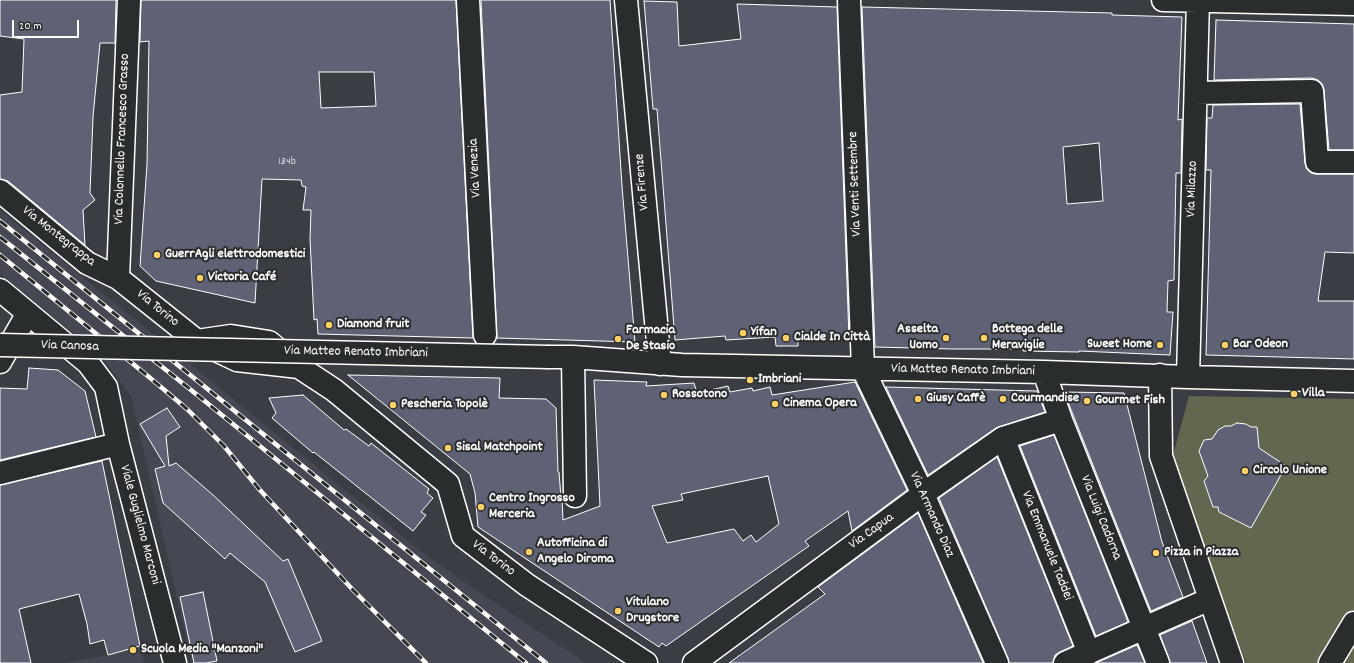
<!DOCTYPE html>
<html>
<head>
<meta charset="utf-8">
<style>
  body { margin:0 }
  #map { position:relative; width:1354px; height:663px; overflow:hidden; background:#3a3d43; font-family:Dekko,sans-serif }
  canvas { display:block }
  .scale { position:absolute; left:12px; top:20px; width:67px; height:18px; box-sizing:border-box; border:2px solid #fff; border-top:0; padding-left:5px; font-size:12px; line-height:14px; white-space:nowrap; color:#fff; -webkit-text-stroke:3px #2a2d2e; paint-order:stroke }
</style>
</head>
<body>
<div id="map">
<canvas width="1354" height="663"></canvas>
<div class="scale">20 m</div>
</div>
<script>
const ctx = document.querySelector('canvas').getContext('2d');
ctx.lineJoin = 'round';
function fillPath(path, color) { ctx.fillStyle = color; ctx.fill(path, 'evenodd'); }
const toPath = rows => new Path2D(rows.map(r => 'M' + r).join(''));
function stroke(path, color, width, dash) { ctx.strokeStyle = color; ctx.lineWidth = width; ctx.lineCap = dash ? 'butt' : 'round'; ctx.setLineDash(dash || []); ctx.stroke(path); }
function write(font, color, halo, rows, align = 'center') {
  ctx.font = font + ' Dekko,sans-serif'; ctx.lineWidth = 4; ctx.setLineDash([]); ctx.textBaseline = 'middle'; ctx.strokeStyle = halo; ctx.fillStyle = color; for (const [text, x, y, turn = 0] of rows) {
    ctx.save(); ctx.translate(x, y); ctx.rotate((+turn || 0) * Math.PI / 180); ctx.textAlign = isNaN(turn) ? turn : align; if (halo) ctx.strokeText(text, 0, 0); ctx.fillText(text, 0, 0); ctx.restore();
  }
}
const built = toPath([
  [0,210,418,549,477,591,586,663,192,663,131,396,99,354,0,274],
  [140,646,144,663,64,663,108,655]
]);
const green = toPath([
  [1189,396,1354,399,1354,663,1246,663,1172,459]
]);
const building = toPath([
  [0,0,116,0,115,43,100,43,93,117,90,193,95,200,83,210,85,245,8,181,0,179,0,95,22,92,24,39,0,36,0,0],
  [141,0,456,0,473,338,318,334,317,319,314,320,310,239,311,210,303,210,306,187,302,186,301,180,262,179,255,303,156,281,140,266,147,164,149,41,140,42,141,0],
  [319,72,374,72,376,106,321,108,319,72],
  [481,0,610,0,622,186,635,342,497,338,481,0],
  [644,1,677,2,679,46,741,39,737,4,837,7,849,338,798,340,798,346,776,346,775,337,726,340,725,336,675,340,657,109,653,109,644,1],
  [862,7,1112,13,1112,15,1182,17,1178,120,1182,119,1181,173,1176,173,1174,280,1168,281,1167,312,1173,312,1170,355,1079,351,1079,352,1023,351,1023,349,952,349,875,347,862,7],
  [1099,143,1103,201,1067,204,1063,147,1099,143],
  [1216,20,1354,24,1354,150,1329,150,1324,90,1322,84,1318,80,1312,78,1214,80,1216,20],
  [1300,104,1305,163,1307,169,1311,173,1317,174,1354,174,1354,253,1325,252,1318,301,1354,301,1354,359,1206,355,1211,170,1206,170,1207,118,1212,118,1213,105,1300,104],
  [29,368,58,370,85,391,96,437,0,460,0,388,27,389,29,368],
  [348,375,500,378,499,398,546,399,556,408,558,472,559,472,561,498,562,498,563,520,600,506,594,380,647,382,646,386,694,383,697,393,728,386,730,392,752,388,753,391,770,387,772,395,855,382,907,490,852,531,848,511,805,541,809,546,666,646,662,643,659,647,478,527,475,493,470,474,348,375],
  [768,476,779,524,756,542,751,535,743,541,734,529,667,543,652,506,683,500,681,494,768,476],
  [886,387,1037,391,1045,412,996,428,928,475,886,387],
  [1064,392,1124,393,1162,542,1183,597,1151,611,1064,392],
  [303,395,344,430,346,429,369,446,371,443,429,489,427,493,433,498,421,512,426,515,413,531,314,452,313,453,272,418,276,413,269,398,303,395],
  [167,408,180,427,166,436,169,466,176,463,213,495,283,561,288,559,322,641,295,652,265,582,230,553,225,559,163,503,155,469,165,466,140,424,167,408],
  [1237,423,1246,424,1251,427,1257,427,1259,448,1286,466,1251,528,1219,512,1218,507,1213,507,1204,481,1208,476,1199,451,1204,440,1212,439,1218,430,1225,426,1231,426,1237,423],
  [1054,435,1128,622,1096,636,1020,446,1054,435],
  [997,457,1073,646,1060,652,1055,655,1053,663,1009,663,1008,658,939,498,997,457],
  [102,461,140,646,108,655,104,640,90,644,87,624,79,594,19,609,31,663,0,663,0,485,102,461],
  [918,513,983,663,729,663,825,594,818,587,918,513],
  [203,592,217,661,206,663,194,663,180,597,203,592],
  [1192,621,1207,663,1170,663,1160,635,1192,621],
  [1137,645,1145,663,1096,663,1137,645]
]);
const minor = toPath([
  [468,0,485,335],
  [626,0,660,364],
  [849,0,863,369,923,494,997,663],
  [1163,0,1354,4],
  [1196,93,1312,91,1317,162,1354,162],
  [0,191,87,263,118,278,197,341,237,360,299,367],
  [118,278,129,0],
  [0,290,88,363,106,387,118,444,175,663],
  [197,341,231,336,269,342,299,367,334,390,448,484,463,536,527,585,646,663],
  [549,357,573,357,682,365,1044,372,1188,377,1354,381],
  [573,357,575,496],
  [0,362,28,313],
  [1044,372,1061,420,1158,663],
  [1160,375,1161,456,1232,663],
  [1188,377,1198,0],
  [1003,438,1089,653],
  [0,473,118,444],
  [694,663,923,494,1003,438,1061,420],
  [1065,663,1210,599],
  [1330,663,1354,623]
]);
const rail = toPath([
  [0,221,546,663],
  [0,237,201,398,526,663],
  [0,255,149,377,187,409,224,446,259,489,353,590,426,663]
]);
const minorBridge = toPath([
  [0,345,549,357]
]);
const markers = [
  [157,255,4,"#ffd166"],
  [200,278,4,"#ffd166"],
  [329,325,4,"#ffd166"],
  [743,333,4,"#ffd166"],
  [786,338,4,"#ffd166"],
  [946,338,4,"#ffd166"],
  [984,338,4,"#ffd166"],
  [618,339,4,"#ffd166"],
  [1160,345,4,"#ffd166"],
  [1225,345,4,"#ffd166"],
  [750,380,4,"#ffd166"],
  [1294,394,4,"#ffd166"],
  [664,395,4,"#ffd166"],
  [918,399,4,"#ffd166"],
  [1003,399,4,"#ffd166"],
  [1087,401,4,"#ffd166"],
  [775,404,4,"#ffd166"],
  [393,405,4,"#ffd166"],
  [448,448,4,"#ffd166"],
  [1245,471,4,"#ffd166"],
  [481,507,4,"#ffd166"],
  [529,552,4,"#ffd166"],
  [1156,553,4,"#ffd166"],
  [618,611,4,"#ffd166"],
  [133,650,4,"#ffd166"]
];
const numberNames = [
  ["134b",287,162]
];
const streetNames = [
  ["Via Colonnello Francesco Grasso",123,139,-88],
  ["Via Venezia",476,168,-93],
  ["Via Firenze",643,182,-95],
  ["Via Venti Settembre",856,184,-92],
  ["Via Milazzo",1193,189,-88],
  ["Via Montegrappa",58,237,38],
  ["Via Torino",157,309,39],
  ["Via Canosa",70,347,2],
  ["Via Matteo Renato Imbriani",356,353,1],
  ["Via Matteo Renato Imbriani",963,371,1],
  ["Via Armando Diaz",931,515,66],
  ["Via Luigi Cadorna",1100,518,68],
  ["Viale Guglielmo Marconi",139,525,75],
  ["Via Capua",872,532,-36],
  ["Via Emmanuele Taddei",1046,546,68],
  ["Via Torino",493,559,37]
];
const poiNames = [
  ["GuerrAgli elettrodomestici",165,255],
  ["Victoria Café",208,278],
  ["Diamond fruit",337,325],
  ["Asselta",938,330,"right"],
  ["Uomo",938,346,"right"],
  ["Bottega delle",992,330],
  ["Meraviglie",992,346],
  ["Farmacia",626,331],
  ["De Stasio",626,347],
  ["Yifan",751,333],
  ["Cialde In Città",794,338],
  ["Sweet Home",1152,345,"right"],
  ["Bar Odeon",1233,345],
  ["Imbriani",758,380],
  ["Villa",1302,394],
  ["Rossotono",672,395],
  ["Giusy Caffè",926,399],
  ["Courmandise",1011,399],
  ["Gourmet Fish",1095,401],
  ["Cinema Opera",783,404],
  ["Pescheria Topolè",401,405],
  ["Sisal Matchpoint",456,448],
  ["Circolo Unione",1253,471],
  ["Centro Ingrosso",489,499],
  ["Merceria",489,515],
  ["Autofficina di",537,544],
  ["Angelo Diroma",537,560],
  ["Pizza in Piazza",1164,553],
  ["Vitulano",626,603],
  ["Drugstore",626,619],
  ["Scuola Media \"Manzoni\"",141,650]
];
fillPath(built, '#454852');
fillPath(green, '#61684f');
fillPath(building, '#5e6274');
stroke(building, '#fff', 1);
stroke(minor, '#fff', 25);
stroke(minor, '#2a2d2e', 22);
stroke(rail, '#fff', 4.5);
stroke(rail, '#2a2d2e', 3, [9]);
stroke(minorBridge, '#fff', 25, []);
stroke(minorBridge, '#2a2d2e', 22);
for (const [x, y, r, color] of markers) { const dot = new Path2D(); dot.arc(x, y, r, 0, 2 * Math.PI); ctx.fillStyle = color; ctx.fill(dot); stroke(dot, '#2a2d2e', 1.5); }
write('12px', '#d7d8dc', null, numberNames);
write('14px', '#fff', '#2a2d2e', streetNames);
write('bold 14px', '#fff', '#2a2d2e', poiNames, 'left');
</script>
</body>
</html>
